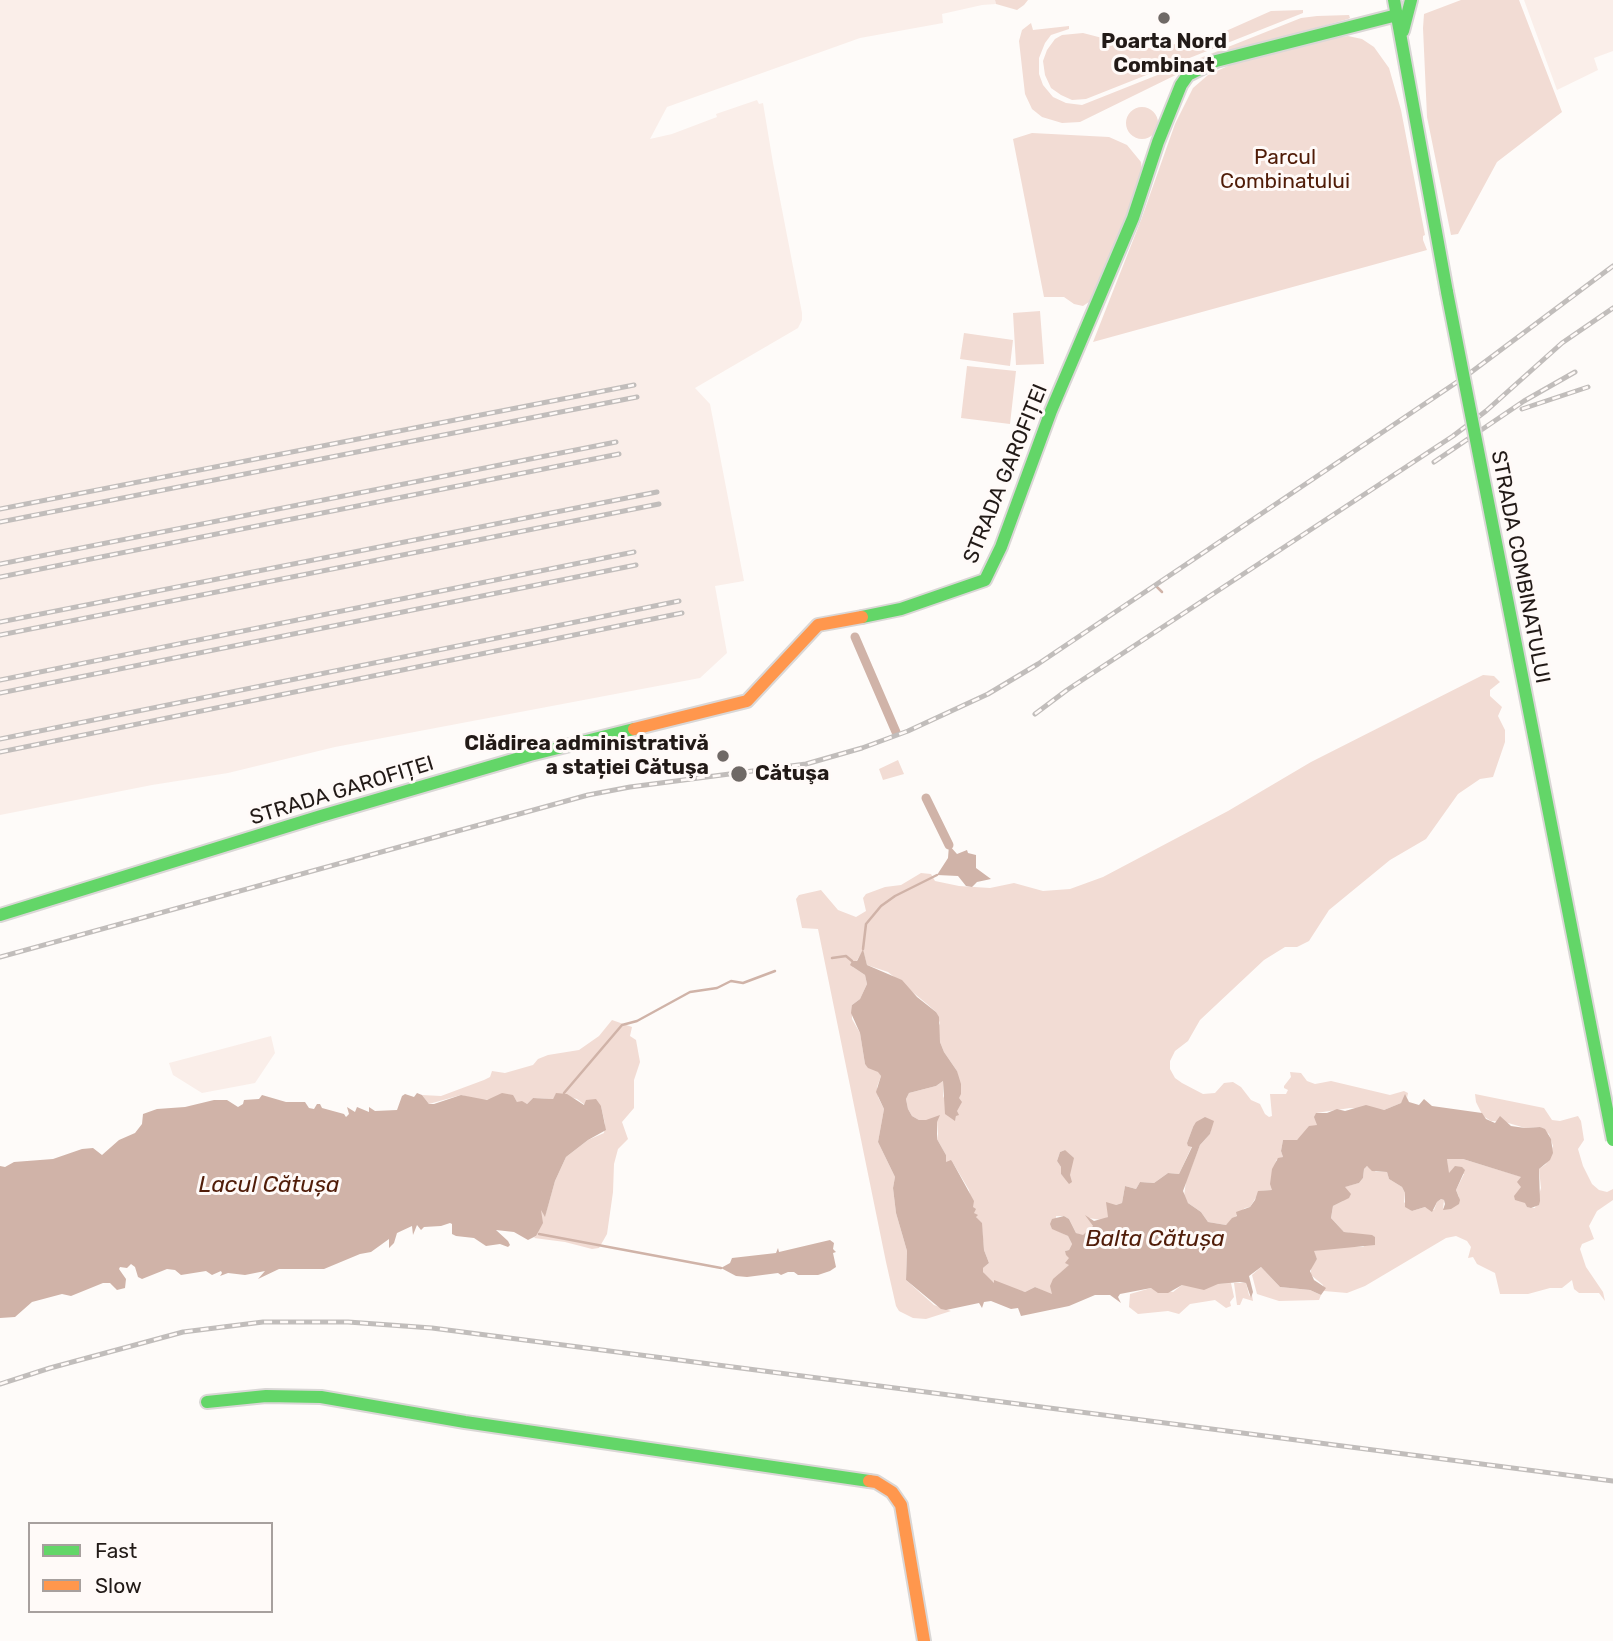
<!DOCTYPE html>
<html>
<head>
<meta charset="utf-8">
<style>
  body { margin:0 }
  #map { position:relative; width:1613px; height:1641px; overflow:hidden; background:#fefbf9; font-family:Rubik,sans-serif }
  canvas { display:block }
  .legend { position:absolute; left:28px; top:1522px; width:245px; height:91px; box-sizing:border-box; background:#fffaf8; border:2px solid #a7a09e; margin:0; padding:9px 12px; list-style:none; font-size:21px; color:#221a17 }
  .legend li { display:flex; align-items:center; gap:14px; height:35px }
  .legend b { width:35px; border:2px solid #a7a09e }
</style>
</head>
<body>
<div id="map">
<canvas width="1613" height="1641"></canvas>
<ul class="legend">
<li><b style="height:9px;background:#63d668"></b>Fast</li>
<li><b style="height:9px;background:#ff974d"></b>Slow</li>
</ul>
</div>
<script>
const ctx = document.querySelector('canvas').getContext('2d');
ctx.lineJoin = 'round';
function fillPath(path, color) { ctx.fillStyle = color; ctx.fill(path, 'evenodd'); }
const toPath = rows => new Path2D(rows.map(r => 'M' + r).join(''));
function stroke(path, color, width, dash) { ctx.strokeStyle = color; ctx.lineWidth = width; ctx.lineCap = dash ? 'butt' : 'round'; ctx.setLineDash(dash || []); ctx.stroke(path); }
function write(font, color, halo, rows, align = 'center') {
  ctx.font = font + ' Rubik,sans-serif'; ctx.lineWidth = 6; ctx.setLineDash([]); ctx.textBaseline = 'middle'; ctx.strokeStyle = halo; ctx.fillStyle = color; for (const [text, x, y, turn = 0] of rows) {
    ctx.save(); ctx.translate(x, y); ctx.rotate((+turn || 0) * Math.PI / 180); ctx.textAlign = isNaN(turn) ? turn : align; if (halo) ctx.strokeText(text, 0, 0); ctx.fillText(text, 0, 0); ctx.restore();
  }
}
const built = toPath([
  [0,0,995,0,996,4,982,5,942,14,943,23,860,38,667,107,650,139,672,134,717,117,716,114,757,100,759,104,763,103,773,163,802,313,802,320,798,328,695,388,710,404,744,581,715,586,727,653,700,678,335,747,228,773,152,785,0,815],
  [1524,0,1613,0,1613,51,1594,58,1598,70,1557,90],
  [271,1036,275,1053,255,1083,202,1093,173,1075,169,1063]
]);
const green = toPath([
  [995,0,1028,0,1024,5,1017,10,996,4],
  [1461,0,1519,0,1562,112,1497,162,1458,234,1451,235,1427,117,1423,28,1424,14],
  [1303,10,1303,13,1086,99,1072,100,1061,95,1051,88,1045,75,1043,61,1047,50,1055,39,1062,35,1083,33,1137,47,1150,48,1208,39,1271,11],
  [1349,15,1350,18,1348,19,1236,50,1192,67,1080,122,1062,123,1042,117,1032,109,1025,94,1019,41,1022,30,1031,23,1033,30,1069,26,1069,29,1051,35,1045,43,1039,58,1039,74,1043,85,1053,97,1066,103,1082,105,1301,18,1317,16],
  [1348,36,1362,39,1374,47,1389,68,1401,110,1425,235,1423,236,1423,240,1427,250,1093,342,1141,220,1175,124,1193,88,1208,75,1230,65,1334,38],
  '1126 123a16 16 0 1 1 32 0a16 16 0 1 1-32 0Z',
  [1032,133,1109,137,1127,145,1141,162,1142,170,1139,185,1089,302,1083,306,1074,304,1064,297,1044,297,1013,139],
  [1040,311,1044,364,1016,365,1013,313],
  [964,333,1013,340,1010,366,960,359],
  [967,366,1016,371,1010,424,961,418],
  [1483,675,1494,676,1500,682,1490,690,1490,696,1502,707,1498,716,1505,730,1505,742,1493,777,1480,779,1458,794,1426,839,1390,860,1329,910,1309,941,1297,947,1285,947,1264,960,1200,1020,1188,1041,1175,1051,1170,1061,1170,1069,1175,1078,1182,1083,1203,1094,1215,1093,1224,1083,1233,1082,1241,1087,1251,1100,1260,1104,1265,1114,1269,1117,1272,1116,1270,1094,1286,1094,1288,1090,1284,1088,1284,1086,1291,1077,1290,1072,1301,1073,1307,1081,1315,1084,1331,1081,1390,1095,1404,1091,1408,1093,1407,1098,1406,1095,1401,1103,1384,1110,1350,1108,1316,1113,1317,1125,1297,1140,1283,1140,1281,1151,1283,1157,1276,1160,1273,1190,1260,1191,1250,1207,1245,1208,1226,1225,1208,1222,1201,1212,1188,1203,1184,1196,1186,1181,1200,1145,1210,1134,1212,1125,1193,1127,1187,1143,1192,1146,1179,1174,1168,1173,1154,1183,1140,1182,1136,1189,1125,1186,1122,1203,1116,1205,1108,1217,1102,1220,1088,1218,1093,1226,1083,1236,1076,1233,1069,1219,1064,1216,1056,1216,1058,1231,1068,1236,1072,1244,1069,1250,1065,1251,1070,1258,1070,1265,1059,1274,1052,1295,1035,1287,1025,1292,995,1284,987,1279,983,1272,983,1268,989,1263,984,1250,982,1229,974,1213,969,1190,953,1163,946,1162,946,1155,937,1139,938,1134,937,1122,919,1120,912,1116,908,1109,906,1099,909,1093,936,1086,943,1081,943,1096,955,1120,959,1098,957,1071,944,1052,940,1042,938,1028,940,1023,936,1012,927,1004,888,972,867,965,863,950,853,967,865,975,867,984,860,999,852,1005,852,1019,860,1033,865,1064,879,1072,881,1076,877,1087,878,1097,884,1109,878,1142,895,1177,893,1188,896,1213,907,1251,906,1280,934,1305,951,1311,926,1319,913,1318,899,1311,896,1306,886,1262,818,929,802,928,796,899,799,895,821,890,838,910,856,917,866,911,863,898,866,894,885,887,901,885,921,873,931,874,935,881,959,886,990,888,1014,883,1043,891,1070,889,1103,877,1228,811,1311,762],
  [1065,1150,1070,1178,1066,1179,1061,1174,1061,1167,1057,1161,1060,1152],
  [898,760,904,774,883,780,879,769],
  [612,1020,632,1027,630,1036,636,1040,640,1062,634,1080,634,1108,622,1122,628,1139,618,1149,614,1164,613,1192,607,1234,599,1248,592,1249,565,1242,534,1238,536,1236,541,1208,545,1216,555,1181,566,1157,588,1140,604,1133,605,1124,601,1106,585,1105,577,1099,556,1094,553,1099,533,1098,527,1104,517,1102,515,1099,479,1100,461,1095,429,1104,422,1095,441,1096,484,1080,490,1077,492,1071,505,1073,533,1065,538,1059,548,1055,579,1050,599,1036],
  [1475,1094,1544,1108,1552,1120,1560,1121,1578,1116,1581,1121,1584,1140,1578,1149,1583,1166,1592,1184,1599,1190,1607,1192,1613,1189,1613,1200,1597,1211,1589,1226,1594,1239,1582,1244,1580,1249,1586,1267,1603,1292,1605,1301,1599,1293,1579,1293,1574,1289,1572,1280,1562,1288,1550,1288,1528,1294,1500,1294,1495,1273,1477,1264,1473,1257,1468,1258,1471,1247,1467,1241,1456,1236,1446,1238,1365,1286,1347,1293,1324,1291,1323,1285,1311,1275,1311,1267,1317,1259,1313,1251,1347,1246,1363,1247,1375,1237,1344,1232,1331,1218,1333,1206,1343,1201,1344,1187,1359,1183,1363,1178,1364,1169,1367,1166,1376,1172,1387,1172,1389,1179,1402,1187,1405,1193,1404,1202,1412,1211,1425,1207,1434,1210,1437,1202,1441,1199,1444,1200,1443,1209,1459,1197,1456,1190,1464,1174,1448,1174,1447,1159,1463,1159,1522,1177,1522,1187,1527,1207,1535,1208,1541,1188,1539,1169,1546,1164,1553,1146,1549,1134,1540,1127,1525,1128,1505,1122,1491,1121,1483,1116,1476,1102],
  [1261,1267,1280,1287,1310,1290,1321,1295,1319,1300,1279,1301,1257,1294,1252,1275],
  [1231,1283,1234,1297,1230,1302,1231,1306,1226,1308,1215,1300,1190,1304,1179,1314,1168,1311,1138,1314,1129,1307,1130,1294,1151,1288,1173,1292,1182,1285],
  [1234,1283,1246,1283,1249,1295,1251,1297,1252,1295,1253,1301,1243,1298,1240,1305,1237,1305]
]);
const water = toPath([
  [949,845,957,854,967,850,968,853,976,855,976,868,991,879,977,882,972,887,966,886,958,876,937,875,948,858],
  [863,949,867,965,902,980,917,997,936,1012,939,1017,940,1042,944,1052,957,1071,961,1084,961,1094,959,1098,962,1102,957,1111,959,1115,956,1116,955,1121,945,1114,943,1081,936,1086,909,1093,906,1099,908,1109,912,1116,919,1120,926,1120,940,1115,937,1122,937,1139,946,1155,946,1162,951,1160,953,1163,974,1201,973,1207,976,1209,974,1213,978,1215,976,1217,982,1223,984,1250,989,1263,983,1268,983,1272,994,1283,994,1280,1025,1292,1035,1287,1052,1294,1050,1286,1053,1279,1069,1265,1065,1263,1069,1258,1066,1255,1065,1251,1069,1250,1072,1244,1068,1236,1052,1229,1050,1224,1052,1219,1064,1216,1069,1219,1076,1233,1083,1235,1093,1226,1085,1215,1094,1221,1108,1217,1106,1202,1116,1205,1122,1203,1125,1186,1136,1189,1140,1182,1154,1183,1168,1173,1179,1174,1192,1147,1188,1146,1187,1143,1193,1127,1196,1122,1205,1117,1214,1121,1210,1134,1200,1145,1183,1191,1188,1203,1201,1212,1208,1222,1226,1225,1232,1218,1237,1216,1236,1212,1250,1207,1255,1200,1258,1191,1272,1190,1270,1184,1272,1169,1278,1158,1283,1157,1281,1151,1283,1140,1297,1140,1309,1126,1317,1125,1314,1117,1316,1113,1327,1113,1337,1109,1345,1111,1366,1105,1384,1110,1401,1103,1405,1094,1409,1102,1419,1105,1424,1099,1432,1106,1482,1113,1486,1119,1495,1123,1500,1116,1511,1126,1525,1128,1540,1127,1545,1129,1551,1139,1553,1153,1550,1160,1539,1169,1540,1201,1539,1205,1531,1208,1527,1207,1525,1203,1515,1200,1514,1196,1521,1187,1517,1182,1521,1177,1463,1159,1447,1159,1449,1173,1455,1166,1462,1167,1465,1170,1456,1190,1460,1200,1459,1204,1451,1209,1443,1210,1445,1204,1444,1200,1441,1199,1437,1202,1432,1212,1425,1207,1412,1211,1405,1207,1405,1193,1402,1187,1389,1179,1387,1172,1372,1171,1367,1166,1364,1169,1363,1178,1359,1183,1345,1187,1351,1194,1349,1198,1333,1206,1331,1218,1344,1232,1372,1235,1375,1237,1375,1245,1314,1251,1317,1259,1310,1271,1314,1280,1326,1288,1321,1295,1310,1290,1280,1287,1261,1267,1249,1276,1253,1292,1251,1298,1246,1283,1240,1282,1218,1284,1204,1290,1182,1285,1168,1293,1158,1293,1151,1288,1120,1294,1118,1297,1121,1303,1110,1295,1095,1295,1069,1306,1021,1316,1018,1308,1011,1309,991,1301,984,1302,982,1308,979,1303,946,1310,941,1309,906,1280,907,1251,896,1213,893,1188,895,1177,878,1142,884,1109,876,1092,881,1076,878,1072,868,1068,865,1064,860,1033,851,1013,852,1005,860,999,867,984,865,975,850,965,852,961,857,961],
  [417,1093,422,1095,429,1104,434,1104,461,1095,487,1100,502,1093,513,1095,517,1102,522,1101,527,1104,533,1098,553,1099,556,1093,567,1094,584,1105,586,1100,596,1099,601,1106,606,1130,588,1140,566,1157,555,1181,545,1217,541,1210,543,1223,536,1236,528,1240,514,1232,496,1230,508,1241,510,1245,508,1247,500,1244,486,1246,474,1238,456,1236,452,1234,452,1224,450,1223,441,1226,424,1227,421,1230,417,1225,413,1235,412,1226,397,1233,394,1243,389,1248,389,1239,371,1252,360,1254,324,1269,279,1269,258,1279,265,1271,245,1275,228,1273,220,1276,222,1273,221,1271,212,1275,206,1271,181,1275,175,1270,167,1269,142,1279,138,1277,135,1267,131,1264,127,1268,120,1267,119,1269,126,1279,125,1288,117,1290,110,1283,103,1283,71,1296,62,1294,32,1302,15,1317,0,1318,0,1166,5,1167,14,1162,53,1159,82,1149,93,1148,102,1155,119,1140,135,1133,142,1124,143,1114,157,1109,185,1107,214,1100,227,1100,238,1107,243,1104,244,1100,259,1099,262,1095,286,1102,305,1102,309,1108,314,1109,317,1104,320,1104,322,1108,344,1114,346,1117,349,1114,347,1107,355,1112,357,1107,369,1112,369,1107,375,1111,397,1110,402,1096,405,1094,414,1097],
  [1065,1150,1074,1158,1070,1175,1072,1182,1069,1184,1061,1174,1061,1167,1057,1161,1060,1152],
  [830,1240,834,1243,833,1249,836,1252,833,1253,836,1267,830,1271,818,1275,798,1275,794,1272,788,1272,781,1275,778,1273,747,1277,736,1276,721,1268,730,1263,732,1258,776,1253,778,1248,779,1252]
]);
const stream = toPath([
  [1157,587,1162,592],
  [863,949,866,924,881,906,895,896,937,875],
  [832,958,846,956,852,961],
  [564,1093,622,1025,637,1021,690,992,717,988,731,981,743,983,775,971],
  [539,1234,721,1268]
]);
const canal = toPath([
  [855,637,896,732],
  [926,798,949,845]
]);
const fast = toPath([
  [1394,0,1447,292],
  [1403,31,1411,0],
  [862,617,901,609,985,580,1001,547,1051,411,1133,218,1158,142,1181,85,1188,75,1216,61,1397,15],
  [0,915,321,816,530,755,634,729],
  [207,1402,266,1396,321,1397,465,1422,869,1481]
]);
const slow = toPath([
  [634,729,747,701,818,625,862,617],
  [869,1481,876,1482,892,1492,901,1505,924,1641]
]);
const rail = toPath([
  [1522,409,1588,387],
  [1434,462,1524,401,1575,372],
  [0,509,634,385],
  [0,522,637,397],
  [0,564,616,442],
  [0,577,619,454],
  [0,622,657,492],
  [0,635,659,504],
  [0,680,634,552],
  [0,693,636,565],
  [1035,714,1067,690,1453,436,1486,411,1562,343,1613,308],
  [0,739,679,601],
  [0,752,682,613],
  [0,957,588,795,630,787,806,764,862,748,908,731,988,694,1038,664,1466,376,1613,266],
  [0,1384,50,1368,183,1332,263,1322,348,1322,432,1328,1613,1481]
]);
const fastBridge = toPath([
  [1447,292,1613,1140]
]);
const markers = [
  [1164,18,7,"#6f6966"],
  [723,756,7,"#6f6966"],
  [739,774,9,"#6f6966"]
];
const poiNames = [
  ["Poarta Nord",1164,42],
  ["Combinat",1164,66],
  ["Clădirea administrativă",709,744,"right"],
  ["a stației Cătuşa",709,768,"right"],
  ["Cătuşa",755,774,"left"]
];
const parkNames = [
  ["Parcul",1285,158],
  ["Combinatului",1285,182]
];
const streetNames = [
  ["STRADA GAROFIȚEI",1006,474,-68],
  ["STRADA COMBINATULUI",1520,567,79],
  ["STRADA GAROFIȚEI",342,791,-17]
];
const waterNames = [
  ["Lacul Cătușa",269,1185],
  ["Balta Cătușa",1155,1239]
];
fillPath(built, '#faeee9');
fillPath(green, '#f2dcd4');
fillPath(water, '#d0b3a8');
stroke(stream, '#d0b3a8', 2.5);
stroke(canal, '#d0b3a8', 9);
stroke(fast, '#dad7d6', 16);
stroke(slow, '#dad7d6', 16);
stroke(fast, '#63d668', 12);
stroke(slow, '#ff974d', 12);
stroke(rail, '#c1bdbb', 5);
stroke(rail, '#fffaf8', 2.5, [8]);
stroke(fastBridge, '#dad7d6', 16, []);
stroke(fastBridge, '#63d668', 12);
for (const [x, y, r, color] of markers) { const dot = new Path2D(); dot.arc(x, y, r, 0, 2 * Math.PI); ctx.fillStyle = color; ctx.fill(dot); stroke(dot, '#fffaf8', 2.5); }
write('bold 21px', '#221a17', '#fffaf8', poiNames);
write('21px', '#501c08', '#fffaf8', parkNames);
write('21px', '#221a17', '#fffaf8', streetNames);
write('italic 23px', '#501c08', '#fffaf8', waterNames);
</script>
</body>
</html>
